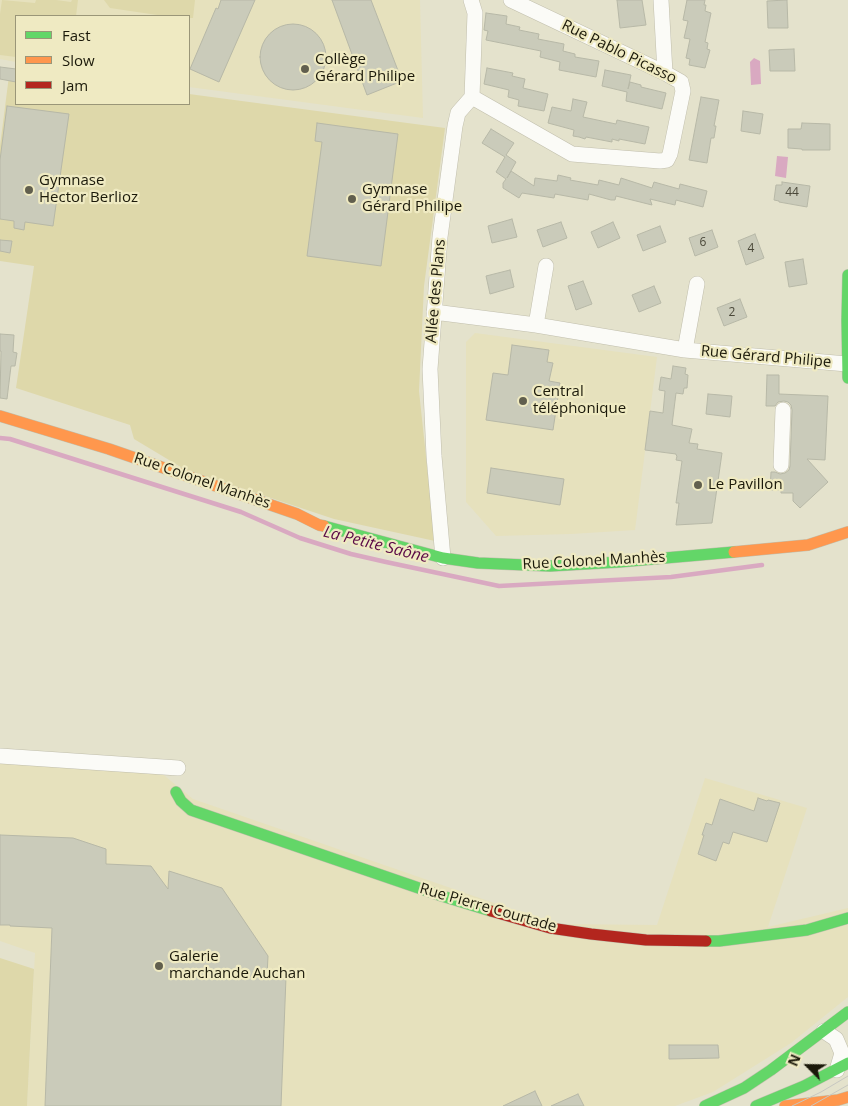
<!DOCTYPE html>
<html>
<head>
<meta charset="utf-8">
<style>
  body { margin:0 }
  #map { position:relative; width:848px; height:1106px; overflow:hidden; background:#e4e2cc; font-family:"Open Sans",sans-serif }
  canvas { display:block }
  .legend { position:absolute; left:15px; top:15px; width:175px; height:90px; box-sizing:border-box; background:#efeac2; border:1px solid #9a9678; margin:0; padding:6px 9px; list-style:none; font-size:15px; color:#1b190a }
  .legend li { display:flex; align-items:center; gap:10px; height:25px }
  .legend b { width:25px; border:1px solid #9a9678 }
  .north { position:absolute; left:783px; top:1041px; width:50px; height:50px; -webkit-text-stroke:4px #efeac2; paint-order:stroke; rotate:293deg; font-size:14px; font-weight:700; line-height:20px; text-align:center; color:#1b190a }
  .north::after { content:''; display:block; margin:auto; width:18px; height:22px; background:#1b190a; clip-path:polygon(50% 0,100% 100%,50% 72%,0 100%) }
</style>
</head>
<body>
<div id="map">
<canvas width="848" height="1106"></canvas>
<ul class="legend">
<li><b style="height:6px;background:#63d668"></b>Fast</li>
<li><b style="height:6px;background:#ff974d"></b>Slow</li>
<li><b style="height:6px;background:#b3261e"></b>Jam</li>
</ul>
<div class="north">N</div>
</div>
<script>
const ctx = document.querySelector('canvas').getContext('2d');
ctx.lineJoin = 'round';
function fillPath(path, color) { ctx.fillStyle = color; ctx.fill(path, 'evenodd'); }
const toPath = rows => new Path2D(rows.map(r => 'M' + r).join(''));
function stroke(path, color, width, dash) { ctx.strokeStyle = color; ctx.lineWidth = width; ctx.lineCap = dash ? 'butt' : 'round'; ctx.setLineDash(dash || []); ctx.stroke(path); }
function write(font, color, halo, rows, align = 'center') {
  ctx.font = font + ' "Open Sans",sans-serif'; ctx.lineWidth = 4.5; ctx.setLineDash([]); ctx.textBaseline = 'middle'; ctx.strokeStyle = halo; ctx.fillStyle = color; for (const [text, x, y, turn = 0] of rows) {
    ctx.save(); ctx.translate(x, y); ctx.rotate((+turn || 0) * Math.PI / 180); ctx.textAlign = isNaN(turn) ? turn : align; if (halo) ctx.strokeText(text, 0, 0); ctx.fillText(text, 0, 0); ctx.restore();
  }
}
const built = toPath([
  [0,0,420,0,423,118,189,87,189,16,16,16,16,62,0,59],
  [475,333,657,357,635,530,571,534,496,536,466,502,466,342],
  [0,763,160,772,193,799,555,924,657,925,705,778,807,808,768,927,848,908,848,997,791,1043,713,1092,675,1106,27,1106,35,953,0,941]
]);
const green = toPath([
  [2,0,35,3,36,0,56,0,71,2,72,0,78,0,76,16,16,16,16,57,0,55,0,14],
  [104,0,195,0,193,18,189,18,189,16,164,16,110,8],
  [10,68,16,69,16,104,189,104,189,94,445,128,424,286,419,391,435,541,334,519,184,469,134,439,130,425,16,388,34,266,0,261,0,146],
  [0,958,34,969,27,1106,0,1106]
]);
const water = toPath([
  [754,58,760,61,761,84,751,85,750,62],
  [777,156,788,157,786,178,775,176]
]);
const stream = toPath([
  [0,438,10,439,241,512,300,538,351,554,386,562,499,586,671,577,762,565]
]);
const building = toPath([
  [221,0,255,0,219,82,190,69,216,8,218,9,221,0],
  [332,0,371,0,402,81,367,95,332,0],
  [617,0,642,0,646,25,620,28,617,0],
  [687,0,705,0,704,5,706,5,705,11,711,13,705,42,708,43,707,49,710,50,705,68,689,65,690,59,686,58,690,39,684,38,688,21,683,20,687,0],
  [787,0,788,28,768,28,767,1,787,0],
  [486,13,507,16,506,24,520,27,519,30,539,34,538,39,564,44,563,51,575,54,575,57,599,61,596,77,559,70,560,62,540,57,541,51,486,40,488,31,484,30,486,13],
  '260 57a33 33 0 1 1 66 0a33 33 0 1 1-66 0Z',
  [794,49,795,71,770,71,769,50,794,49],
  [0,67,16,69,16,82,0,79,0,67],
  [487,68,513,73,512,76,525,79,523,88,548,94,544,111,518,106,519,100,508,97,509,90,484,84,487,68],
  [605,70,631,75,628,89,630,82,641,85,641,87,666,93,662,109,626,101,627,92,602,86,605,70],
  [701,97,719,100,714,126,716,126,714,138,711,138,707,163,689,160,701,97],
  [573,99,587,102,583,117,616,124,617,120,649,127,645,144,619,139,619,141,612,139,612,142,586,137,585,139,579,137,573,136,574,130,548,123,552,107,571,111,573,99],
  [7,106,69,114,53,226,25,222,24,230,14,228,14,221,0,219,0,160,7,106],
  [743,111,763,114,760,134,741,131,743,111],
  [317,123,398,134,381,266,307,256,322,142,315,141,317,123],
  [802,123,830,124,830,150,802,150,802,149,788,148,788,129,801,129,802,123],
  [491,129,514,143,506,155,516,162,507,178,511,171,534,186,535,178,557,181,558,175,571,178,570,180,598,185,599,180,619,185,621,178,652,188,654,182,679,189,680,184,707,191,703,207,676,200,675,205,650,199,652,205,616,196,615,200,611,200,589,194,588,200,555,194,554,198,522,193,519,198,503,188,503,183,506,179,496,172,505,157,482,143,491,129],
  [782,182,810,186,807,207,779,202,779,201,774,200,776,185,782,185,782,182],
  [512,219,517,237,492,243,488,226,512,219],
  [561,222,567,238,543,247,537,230,561,222],
  [613,222,620,238,598,248,591,232,613,222],
  [660,226,666,242,643,251,637,235,660,226],
  [712,230,718,247,695,256,689,238,712,230],
  [755,234,764,258,746,265,738,241,755,234],
  [0,240,12,241,10,253,0,251,0,240],
  [803,259,807,284,789,287,785,262,803,259],
  [510,270,514,287,490,294,486,276,510,270],
  [583,281,592,304,576,310,568,286,583,281],
  [654,286,661,303,639,312,632,295,654,286],
  [740,299,747,317,724,326,717,308,740,299],
  [0,334,14,335,13,352,17,353,15,366,11,366,7,399,0,398,1,351,0,351,0,334],
  [512,345,549,350,547,362,553,363,549,381,560,383,553,430,486,420,493,373,508,375,512,345],
  [673,366,686,368,685,374,688,375,687,388,684,388,683,394,676,393,672,425,692,429,689,443,698,444,697,449,722,453,712,523,676,525,679,503,676,503,682,461,676,460,677,456,676,455,676,454,645,450,650,411,663,413,665,391,659,390,661,377,671,379,673,366],
  [767,375,779,375,779,394,828,396,825,460,807,459,828,482,800,508,793,501,793,493,781,493,781,490,770,490,771,472,775,472,780,474,785,473,789,470,790,466,792,410,791,405,788,402,784,401,778,402,775,406,766,406,767,375],
  [708,394,732,396,730,417,706,414,708,394],
  [491,468,564,479,560,505,487,493,491,468],
  [758,798,767,801,768,800,780,803,767,842,733,832,729,844,723,842,716,861,698,854,704,835,702,835,706,823,712,825,720,799,754,811,758,798],
  [0,835,73,838,106,849,106,864,151,866,168,889,169,871,222,888,268,956,267,976,286,977,281,1106,45,1106,52,928,10,926,10,925,0,925,0,835],
  [669,1045,718,1045,719,1058,669,1059,669,1045],
  [535,1091,542,1106,503,1106,535,1091],
  [578,1094,584,1106,551,1106,578,1094]
]);
const street = toPath([
  [661,0,665,73],
  [472,97,572,154,660,161,667,160,670,154,683,91,681,82,665,73,511,0],
  [434,312,536,325,685,350,847,364],
  [536,325,546,266],
  [685,350,697,284],
  [781,465,783,410],
  [443,558,434,456,430,369,440,237,455,126,458,113,472,97,475,13,471,0],
  [0,756,178,768],
  [824,1031,836,1039,842,1053,837,1070]
]);
const fast = toPath([
  [848,275,847,320,848,378],
  [324,526,443,558,478,563,550,566,619,562,734,552],
  [176,792,181,801,191,810,442,896,491,911],
  [706,941,719,941,807,930,848,918],
  [705,1106,744,1088,771,1070,848,1012],
  [756,1106,804,1086,848,1063]
]);
const slow = toPath([
  [0,416,109,449,297,514,319,525,324,526],
  [734,552,808,545,848,532],
  [785,1106,838,1100,848,1097]
]);
const jam = toPath([
  [491,911,550,928,591,934,646,940,706,941]
]);
const tram = toPath([
  [792,1106,821,1092,848,1076],
  [811,1106,848,1085]
]);
const markers = [
  [305,69,5,"#615f4e"],
  [29,190,5,"#615f4e"],
  [352,199,5,"#615f4e"],
  [523,401,5,"#615f4e"],
  [698,485,5,"#615f4e"],
  [159,966,5,"#615f4e"]
];
const numberNames = [
  ["44",792,193],
  ["6",703,243],
  ["4",751,249],
  ["2",732,313]
];
const streetNames = [
  ["Rue Pablo Picasso",619,52,26],
  ["Allée des Plans",436,291,-85],
  ["Rue Gérard Philipe",766,357,5],
  ["Rue Colonel Manhès",202,481,19],
  ["Rue Colonel Manhès",594,561,-3],
  ["Rue Pierre Courtade",488,908,16]
];
const poiNames = [
  ["Collège",315,60],
  ["Gérard Philipe",315,77],
  ["Gymnase",39,181],
  ["Hector Berlioz",39,198],
  ["Gymnase",362,190],
  ["Gérard Philipe",362,207],
  ["Central",533,392],
  ["téléphonique",533,409],
  ["Le Pavillon",708,485],
  ["Galerie",169,957],
  ["marchande Auchan",169,974]
];
const waterNames = [
  ["La Petite Saône",376,545,14]
];
fillPath(built, '#e6e1bd');
fillPath(green, '#ded8aa');
fillPath(water, '#d9a9c1');
stroke(stream, '#d9a9c1', 4.5);
fillPath(building, '#cacbba');
stroke(building, '#b7b8a7', 1);
stroke(street, '#c0beac', 16);
stroke(fast, '#c0beac', 12);
stroke(slow, '#c0beac', 12);
stroke(jam, '#c0beac', 12);
stroke(street, '#fbfbf7', 15);
stroke(fast, '#63d668', 11);
stroke(slow, '#ff974d', 11);
stroke(jam, '#b3261e', 11);
stroke(tram, '#c7c7c1', 1);
for (const [x, y, r, color] of markers) { const dot = new Path2D(); dot.arc(x, y, r, 0, 2 * Math.PI); ctx.fillStyle = color; ctx.fill(dot); stroke(dot, '#efeac2', 2); }
write('12px', '#4a4839', null, numberNames);
write('15px', '#1b190a', '#efeac2', streetNames);
write('15px', '#1b190a', '#efeac2', poiNames, 'left');
write('italic 16px', '#5a0946', '#efeac2', waterNames);
</script>
</body>
</html>
